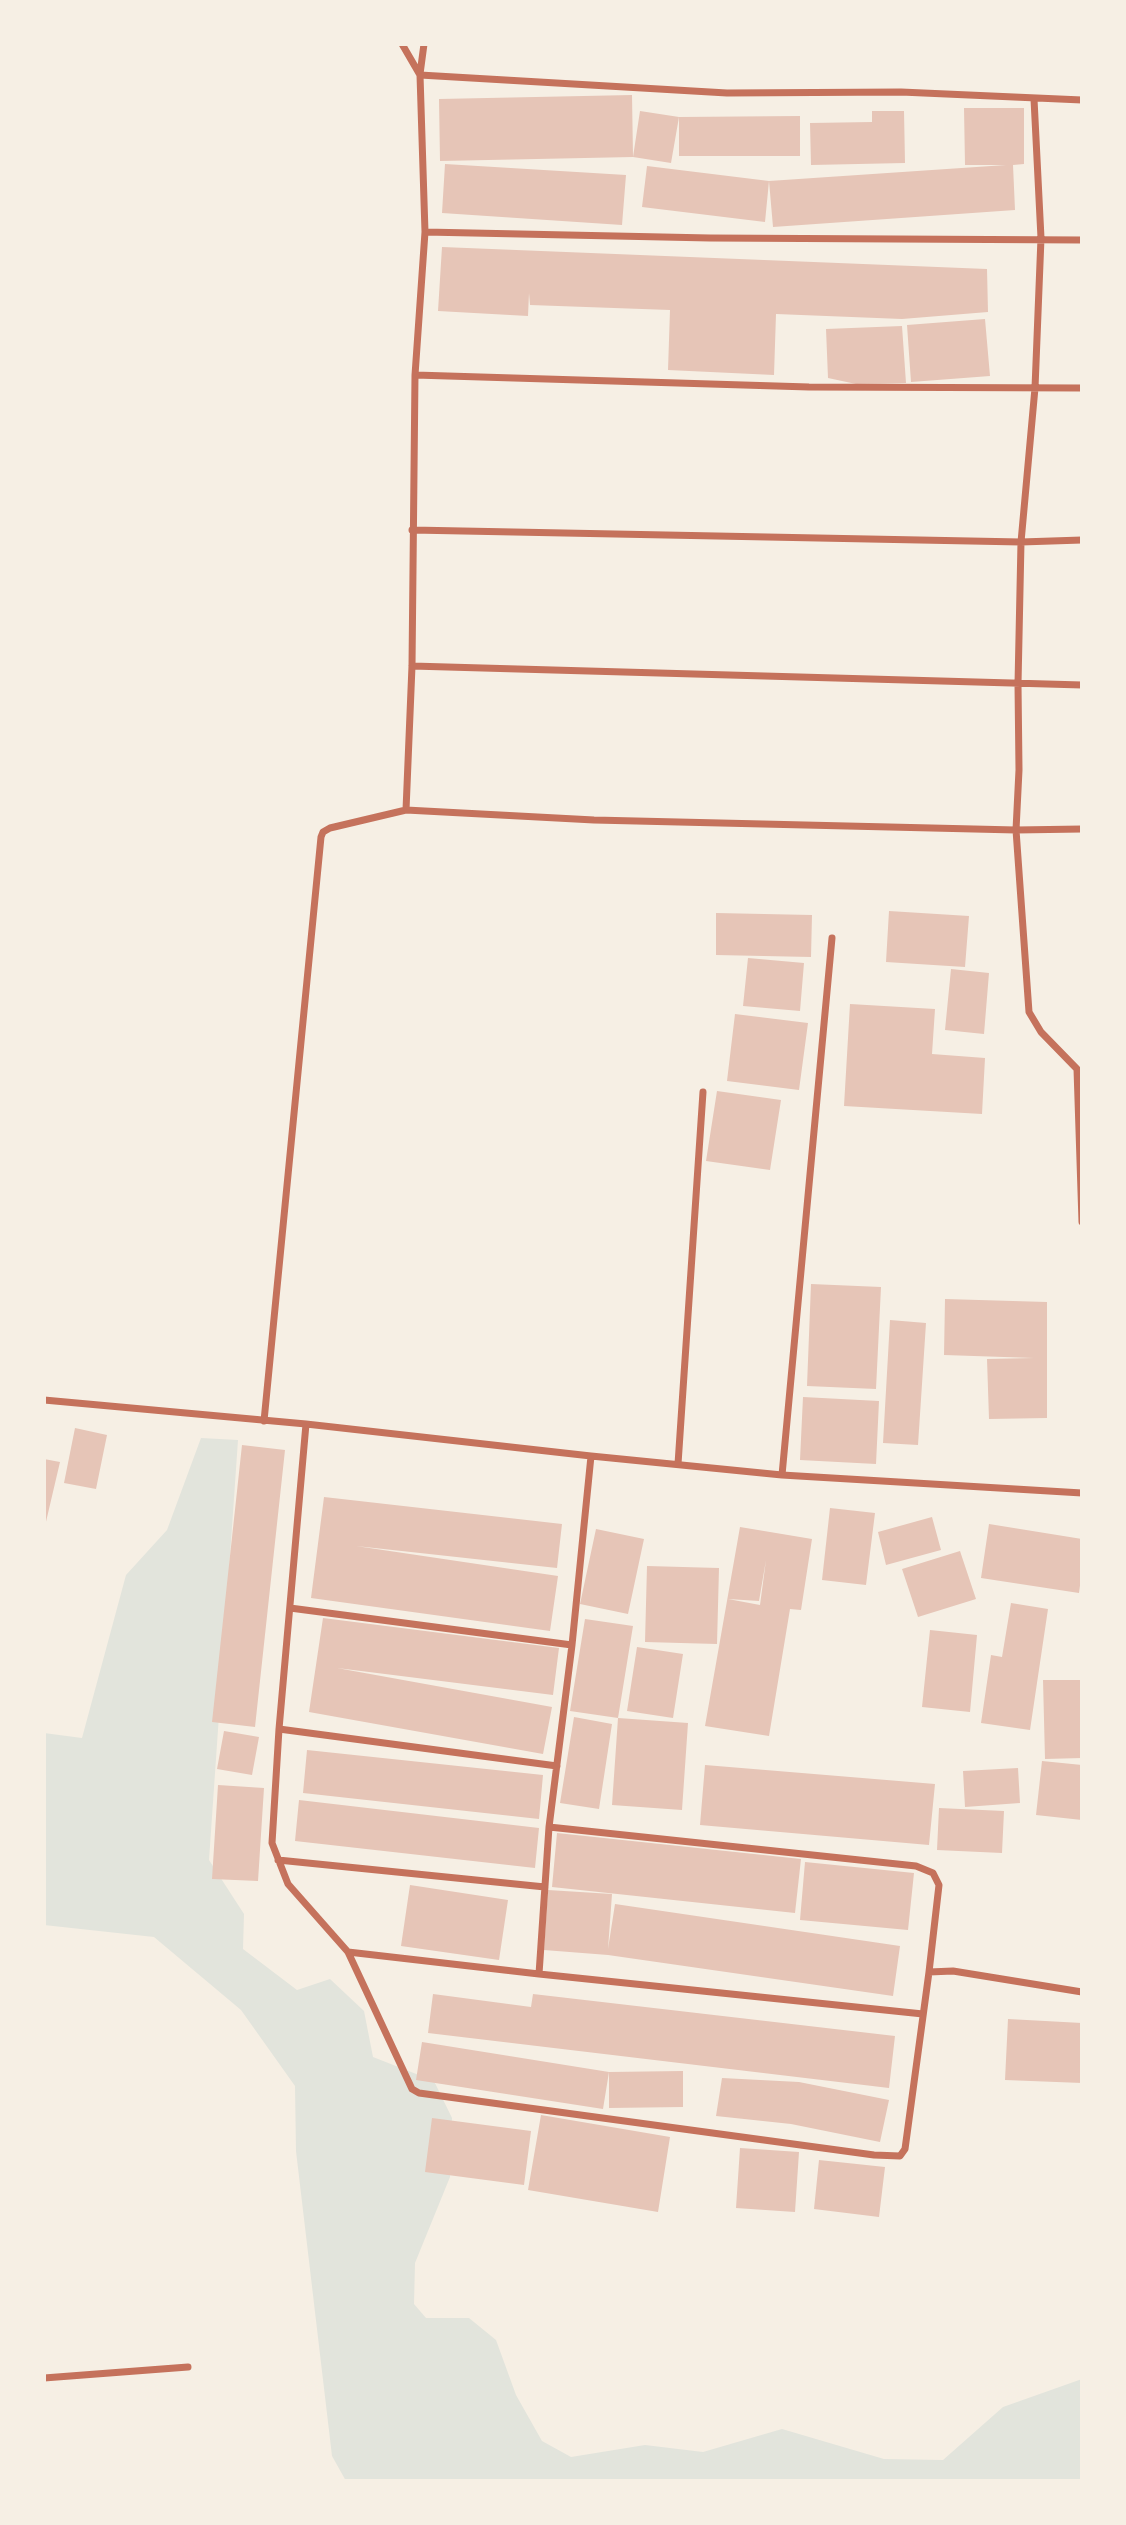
<!DOCTYPE html>
<html>
<head>
<meta charset="utf-8">
<style>
  body { margin:0 }
  #map { position:relative; width:1126px; height:2525px; overflow:hidden; background:#f6efe4; font-family:"Source Sans 3",sans-serif }
  canvas { display:block }
  .frame { position:absolute; inset:0; border:46px solid #f6efe4; pointer-events:none }
</style>
</head>
<body>
<div id="map">
<canvas width="1126" height="2525"></canvas>
<div class="frame"></div>
</div>
<script>
const ctx = document.querySelector('canvas').getContext('2d');
ctx.lineJoin = 'round';
function fillPath(path, color) { ctx.fillStyle = color; ctx.fill(path, 'evenodd'); }
const toPath = rows => new Path2D(rows.map(r => 'M' + r).join(''));
function stroke(path, color, width, dash) { ctx.strokeStyle = color; ctx.lineWidth = width; ctx.lineCap = dash ? 'butt' : 'round'; ctx.setLineDash(dash || []); ctx.stroke(path); }
const green = toPath([
  [201,1438,238,1440,209,1860,244,1914,243,1949,297,1990,330,1979,364,2011,373,2057,434,2081,452,2118,450,2177,415,2263,414,2304,426,2318,469,2318,496,2340,516,2395,542,2441,571,2457,645,2445,703,2452,782,2429,884,2459,943,2460,1003,2407,1082,2379,1082,2481,346,2481,332,2456,296,2151,295,2086,241,2010,154,1937,44,1925,44,1733,82,1738,126,1575,167,1530]
]);
const building = toPath([
  [632,95,633,157,640,111,679,117,671,163,633,157,440,161,439,99],
  [964,108,1024,108,1024,164,1013,165,1015,210,773,227,769,181,1006,165,965,165],
  [872,111,904,111,905,163,811,165,810,123,872,122],
  [800,116,800,156,679,156,679,117],
  [445,164,626,175,622,225,442,213],
  [647,166,769,181,765,222,642,207],
  [442,247,987,269,988,312,902,319,776,314,774,375,668,370,670,310,530,305,529,293,528,316,438,311],
  [985,319,990,376,911,382,907,325],
  [902,326,906,383,856,384,828,378,826,329],
  [889,911,969,916,965,967,886,962],
  [716,913,812,915,811,957,716,955],
  [748,958,804,963,800,1011,743,1006],
  [951,969,989,973,984,1034,945,1030],
  [850,1004,935,1009,932,1054,985,1058,982,1114,844,1106],
  [735,1014,808,1023,799,1090,727,1081],
  [717,1091,781,1100,770,1170,706,1161],
  [811,1284,881,1287,876,1389,807,1386],
  [945,1299,1047,1302,1047,1418,989,1419,987,1359,1034,1358,944,1355],
  [890,1320,926,1323,918,1445,883,1443],
  [803,1397,879,1401,876,1464,800,1460],
  [75,1428,107,1435,96,1489,64,1483],
  [242,1445,285,1450,255,1727,212,1722],
  [44,1459,60,1462,45,1526,44,1525],
  [324,1497,562,1524,557,1568,356,1546,558,1576,550,1631,311,1598],
  [830,1508,875,1513,866,1585,822,1580],
  [932,1517,941,1550,886,1565,878,1532],
  [989,1524,1082,1539,1082,1570,1079,1593,981,1578],
  [740,1527,812,1539,801,1610,790,1609,769,1736,705,1726],
  [766,1560,760,1605,728,1599,759,1601],
  [596,1529,644,1539,628,1614,580,1604],
  [960,1551,976,1599,918,1617,902,1569],
  [647,1566,719,1568,717,1644,645,1642],
  [1011,1603,1048,1609,1030,1730,981,1723,991,1655,1002,1657],
  [323,1618,559,1648,553,1695,337,1668,552,1707,543,1754,309,1712],
  [585,1619,633,1626,618,1718,688,1723,682,1810,612,1805,618,1718,570,1711],
  [930,1630,977,1635,970,1712,922,1707],
  [637,1647,683,1654,673,1718,627,1711],
  [1043,1680,1082,1680,1082,1758,1045,1759],
  [574,1717,612,1724,599,1809,560,1803],
  [224,1731,259,1737,252,1775,217,1769],
  [307,1750,543,1775,539,1819,303,1793],
  [1042,1761,1082,1765,1082,1820,1036,1815],
  [705,1765,935,1784,929,1845,700,1825],
  [1018,1768,1020,1803,965,1807,963,1771],
  [218,1785,264,1788,258,1881,212,1879],
  [299,1800,539,1828,535,1868,295,1841],
  [939,1808,1004,1811,1002,1853,937,1850],
  [557,1833,801,1859,795,1913,552,1887],
  [805,1862,914,1873,908,1930,800,1920],
  [410,1885,508,1900,499,1960,401,1946],
  [548,1890,612,1894,608,1949,615,1904,900,1946,893,1996,608,1955,544,1950],
  [433,1994,531,2007,533,1994,895,2036,889,2088,428,2033],
  [1008,2019,1082,2023,1082,2083,1005,2080],
  [422,2042,609,2072,603,2109,416,2080],
  [683,2071,683,2107,609,2108,609,2072],
  [722,2078,799,2082,889,2100,880,2142,791,2124,716,2116],
  [541,2115,670,2137,658,2212,528,2190],
  [432,2118,531,2131,524,2185,425,2172],
  [740,2148,799,2152,795,2212,736,2208],
  [819,2160,885,2167,879,2217,814,2209]
]);
const minor = toPath([
  [402,44,420,75],
  [420,74,424,44],
  [1034,99,1041,238,1035,388,1021,542,1018,684,1019,770,1016,830,1029,1012,1041,1032,1077,1069,1082,1222],
  [1082,100,901,92,727,93,420,75,425,232,415,375,412,666,406,810,594,820,1016,830,1082,829],
  [425,232,710,238,1082,240],
  [415,375,809,387,1082,388],
  [412,530,1021,542,1082,540],
  [412,666,1082,685],
  [44,1400,306,1424,591,1456,782,1475,1082,1493],
  [264,1421,321,837,323,832,330,828,406,810],
  [306,1424,279,1729,272,1843,288,1884,348,1952,412,2089,419,2093,874,2155,900,2156,905,2149,929,1972,939,1885,933,1873,916,1866,549,1827],
  [591,1456,572,1645,549,1827,539,1974,923,2014],
  [678,1464,703,1092],
  [782,1475,832,938],
  [290,1608,572,1645],
  [279,1729,557,1766],
  [278,1860,545,1887],
  [348,1952,539,1974],
  [929,1972,953,1971,1082,1992],
  [44,2378,188,2367]
]);
fillPath(green, '#e2e4dc');
fillPath(building, '#e6c5b7');
stroke(minor, '#c5725c', 7);
</script>
</body>
</html>
